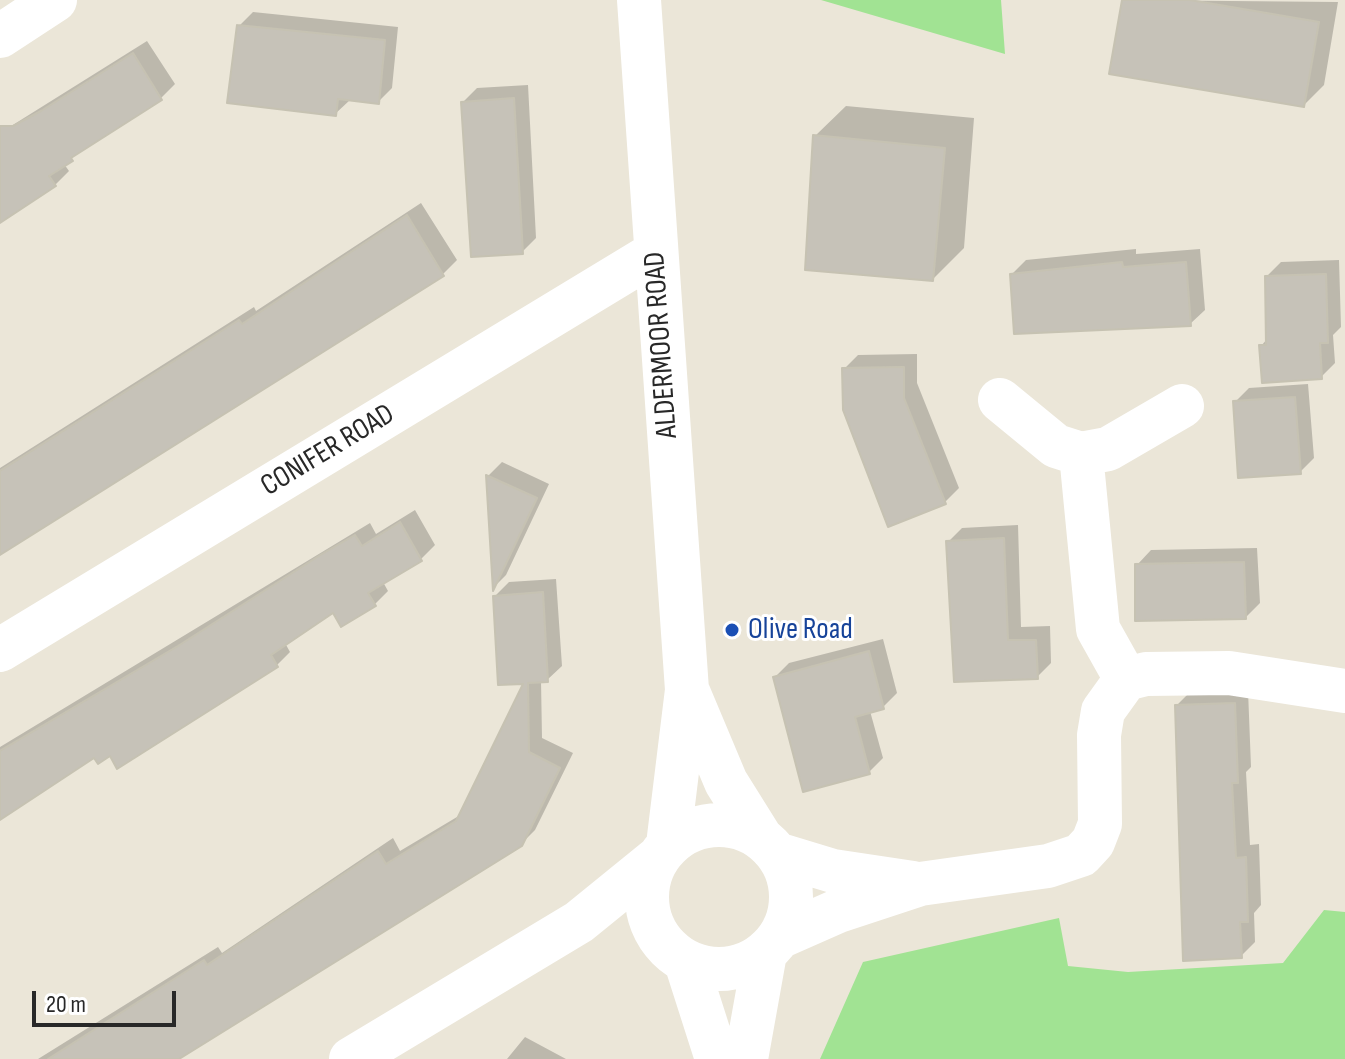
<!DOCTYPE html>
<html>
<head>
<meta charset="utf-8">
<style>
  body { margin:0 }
  #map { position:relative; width:1345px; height:1059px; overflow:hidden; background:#ebe6d8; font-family:"Sofia Sans Condensed",sans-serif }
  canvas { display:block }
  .scale { position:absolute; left:32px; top:991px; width:144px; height:36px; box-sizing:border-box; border:4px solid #282828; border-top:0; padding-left:10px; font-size:24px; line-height:28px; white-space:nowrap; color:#282828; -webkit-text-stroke:6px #fff; paint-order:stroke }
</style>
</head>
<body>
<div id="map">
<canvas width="1345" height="1059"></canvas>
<div class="scale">20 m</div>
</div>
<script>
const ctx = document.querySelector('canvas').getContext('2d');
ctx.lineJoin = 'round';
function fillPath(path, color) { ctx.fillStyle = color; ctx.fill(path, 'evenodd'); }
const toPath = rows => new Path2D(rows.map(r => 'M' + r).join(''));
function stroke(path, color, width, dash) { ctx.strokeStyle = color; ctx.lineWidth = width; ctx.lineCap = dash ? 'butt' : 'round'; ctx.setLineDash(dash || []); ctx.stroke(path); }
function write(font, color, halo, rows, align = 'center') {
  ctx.font = font + ' "Sofia Sans Condensed",sans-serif'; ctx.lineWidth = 6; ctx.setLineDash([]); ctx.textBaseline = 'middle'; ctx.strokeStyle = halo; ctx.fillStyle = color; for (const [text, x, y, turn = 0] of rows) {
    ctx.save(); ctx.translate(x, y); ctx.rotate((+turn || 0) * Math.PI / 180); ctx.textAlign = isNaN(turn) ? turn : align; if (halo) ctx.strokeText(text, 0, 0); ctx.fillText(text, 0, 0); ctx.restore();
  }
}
const green = toPath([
  [821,0,1001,0,1005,54],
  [1324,910,1345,912,1345,1059,820,1059,863,962,1059,918,1068,966,1128,972,1283,963]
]);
const shadow = toPath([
  [1124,0,1338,2,1324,85,1304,105],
  [253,12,398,27,392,88,378,102,350,100,335,114,239,26],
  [147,41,175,84,161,98,83,148,64,164,69,171,55,185,0,219,0,133],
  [528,85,536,238,522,252,463,102,477,88],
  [846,106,974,118,964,248,933,279,815,136],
  [421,203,457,260,443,274,0,552,0,468,254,307,256,311],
  [1136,249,1136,254,1200,249,1205,310,1190,324,1012,274,1026,260],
  [1339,260,1341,327,1333,335,1335,363,1321,377,1261,346,1268,338,1267,276,1281,262],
  [917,354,917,383,959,488,945,502,844,369,858,355],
  [1308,384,1314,458,1300,472,1235,402,1249,388],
  [502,462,549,484,506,575,494,587,488,476],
  [415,510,435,545,421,559,383,582,388,591,374,605,333,611,285,643,290,652,277,665,110,754,94,755,0,817,0,747,370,523,376,534],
  [1018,525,1021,627,1050,626,1051,663,1037,677,955,680,948,542,962,528],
  [1257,548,1260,603,1246,617,1137,565,1151,550],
  [556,579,562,666,547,680,541,680,542,738,573,753,535,830,520,845,172,1059,38,1059,218,947,222,953,393,838,400,851,462,814,526,681,495,596,509,582],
  [883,639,897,693,883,707,870,711,883,758,869,772,775,677,789,663],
  [1248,690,1251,767,1246,772,1250,845,1259,844,1261,905,1254,913,1255,942,1241,956,1177,705,1191,691],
  [525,1037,566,1059,507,1059]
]);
const building = toPath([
  [1122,0,1190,0,1319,22,1304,107,1109,74,1122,0],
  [237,25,385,40,379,104,338,99,336,116,227,103,237,25],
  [133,53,162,100,71,158,73,161,49,176,56,186,0,223,0,126,13,126,41,111,133,53],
  [514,98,523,254,471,257,461,102,514,98],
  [813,135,945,148,933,281,805,270,813,135],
  [407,215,444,276,0,555,0,471,239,320,242,324,407,215],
  [1122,262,1123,267,1186,262,1191,326,1014,334,1010,274,1122,262],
  [1326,274,1328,343,1320,343,1322,379,1262,383,1259,345,1266,345,1265,276,1326,274],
  [904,367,904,398,946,504,888,527,843,410,842,368,904,367],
  [1295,397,1301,474,1238,478,1233,401,1295,397],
  [486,475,537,498,493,591,486,475],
  [400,522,422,561,368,593,376,606,341,627,333,613,271,655,278,667,117,769,110,756,98,764,94,758,0,820,0,751,178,646,322,554,355,535,362,546,400,522],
  [1004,538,1008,640,1036,640,1038,679,954,682,946,541,1004,538],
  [1244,562,1246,619,1135,621,1135,564,1244,562],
  [543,592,548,682,528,683,529,752,560,768,522,846,179,1059,48,1059,204,960,207,965,378,851,386,864,456,821,523,684,498,685,493,596,543,592],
  [869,651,884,709,855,717,870,774,803,792,773,677,869,651],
  [1235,703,1238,783,1232,783,1236,858,1246,857,1248,922,1240,922,1242,958,1183,961,1175,705,1235,703]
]);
const minor = toPath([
  [639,0,687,690,668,845],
  [0,36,55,0],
  [1000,400,1056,446,1081,454,1108,449,1182,406],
  [1081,454,1098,629,1126,679],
  [0,650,655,253],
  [689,694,726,782,761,838],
  '647 897a72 72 0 1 1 144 0a72 72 0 1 1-144 0Z',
  [777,854,833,871,913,883],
  [779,937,838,911,920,884,1048,866,1081,855,1093,842,1100,824,1099,735,1103,711,1126,679,1146,674,1229,673,1345,691],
  [686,962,717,1059],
  [351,1059,579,922,659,857],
  [746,1059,765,953]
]);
const markers = [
  [732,630,8,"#1a4fb4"]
];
const streetNames = [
  ["ALDERMOOR ROAD",662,345,-94],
  ["CONIFER ROAD",328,451,-31]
];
const transitNames = [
  ["Olive Road",748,630]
];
fillPath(green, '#a1e393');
fillPath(shadow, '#0003');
fillPath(building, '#c6c2b8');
stroke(building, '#c6c2b2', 2);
stroke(minor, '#fff', 44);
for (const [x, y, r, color] of markers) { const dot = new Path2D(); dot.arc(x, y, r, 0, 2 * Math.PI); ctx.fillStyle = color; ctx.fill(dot); stroke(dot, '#fff', 3); }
write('30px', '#282828', '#fff', streetNames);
write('30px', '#164399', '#fff', transitNames, 'left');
</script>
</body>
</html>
